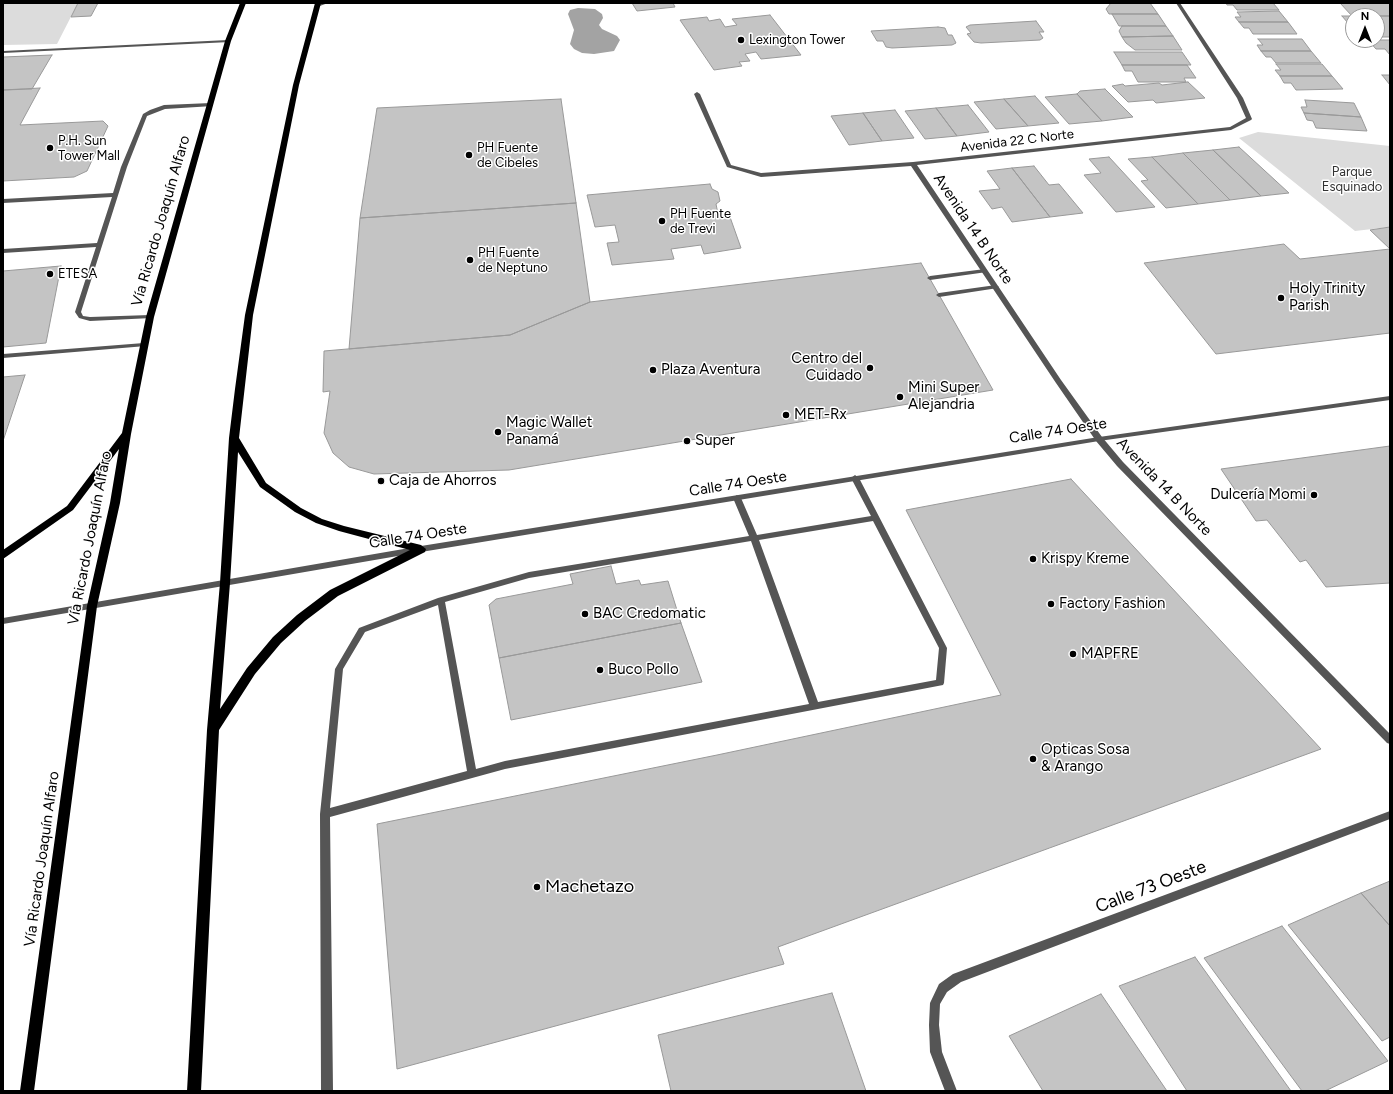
<!DOCTYPE html>
<html>
<head>
<meta charset="utf-8">
<style>
  body { margin:0 }
  #map { position:relative; width:1393px; height:1094px; overflow:hidden; background:#fff; font-family:Figtree,sans-serif }
  canvas { display:block }
  .frame { position:absolute; inset:0; border:4px solid #000; pointer-events:none }
  .north { position:absolute; left:1345px; top:8px; width:40px; height:40px; box-sizing:border-box; background:#fff; border:1px solid #999; border-radius:50%; rotate:0deg; font-size:11px; font-weight:700; line-height:16px; text-align:center; color:#000 }
  .north::after { content:''; display:block; margin:auto; width:14px; height:18px; background:#000; clip-path:polygon(50% 0,100% 100%,50% 72%,0 100%) }
</style>
</head>
<body>
<div id="map">
<canvas width="1393" height="1094"></canvas>
<div class="frame"></div>
<div class="north">N</div>
</div>
<script>
const ctx = document.querySelector('canvas').getContext('2d');
ctx.lineJoin = 'round';
function fillPath(path, color) { ctx.fillStyle = color; ctx.fill(path, 'evenodd'); }
const toPath = rows => new Path2D(rows.map(r => 'M' + r).join(''));
function stroke(path, color, width, dash) { ctx.strokeStyle = color; ctx.lineWidth = width; ctx.lineCap = dash ? 'butt' : 'round'; ctx.setLineDash(dash || []); ctx.stroke(path); }
function write(font, color, halo, rows, align = 'center') {
  ctx.font = font + ' Figtree,sans-serif'; ctx.lineWidth = 3; ctx.setLineDash([]); ctx.textBaseline = 'middle'; ctx.strokeStyle = halo; ctx.fillStyle = color; for (const [text, x, y, turn = 0] of rows) {
    ctx.save(); ctx.translate(x, y); ctx.rotate((+turn || 0) * Math.PI / 180); ctx.textAlign = isNaN(turn) ? turn : align; if (halo) ctx.strokeText(text, 0, 0); ctx.fillText(text, 0, 0); ctx.restore();
  }
}
const green = toPath([
  [3,3,78,3,57,44,3,45],
  [1258,132,1390,146,1390,227,1355,231,1239,138]
]);
const water = toPath([
  [578,8,595,9,602,14,603,18,599,25,602,29,617,36,620,40,614,51,594,54,582,53,574,49,570,44,574,30,568,14,570,10]
]);
const building = toPath([
  [78,3,98,3,91,16,71,17,78,3],
  [632,3,673,3,675,7,637,11,632,3],
  [1111,3,1150,3,1158,14,1109,14,1106,9,1111,3],
  [1226,3,1273,3,1279,10,1237,10,1233,5,1227,5,1226,3],
  [1340,3,1390,3,1390,16,1352,16,1340,3],
  [1279,11,1288,22,1239,22,1235,17,1241,17,1237,12,1279,11],
  [1112,14,1158,14,1166,26,1119,26,1112,14],
  [770,15,801,55,761,59,756,52,745,54,750,61,739,62,742,66,714,70,680,20,707,17,709,21,720,19,725,27,737,25,732,19,770,15],
  [1342,16,1390,16,1390,37,1377,37,1377,16,1353,16,1353,29,1342,16],
  [1036,21,1044,32,1039,32,1043,38,1040,40,981,43,974,42,967,34,971,33,966,27,970,25,1036,21],
  [1239,22,1288,22,1297,34,1253,34,1249,28,1244,28,1239,22],
  [1122,26,1166,26,1173,36,1122,37,1119,31,1122,26],
  [938,27,945,28,948,35,952,35,956,43,952,45,892,48,886,47,883,41,877,41,871,31,938,27],
  [1173,36,1182,50,1135,50,1126,43,1122,37,1173,36],
  [1258,39,1302,39,1311,51,1261,51,1257,45,1263,45,1258,39],
  [1368,40,1390,40,1390,55,1385,49,1376,49,1368,40],
  [1261,51,1311,51,1321,63,1276,63,1271,57,1266,57,1261,51],
  [1114,52,1182,52,1191,65,1122,65,1114,52],
  [52,55,32,89,3,90,3,57,52,55],
  [1276,64,1322,64,1332,76,1280,76,1275,70,1281,70,1276,64],
  [1122,65,1187,65,1196,78,1184,78,1186,82,1138,82,1132,71,1125,71,1122,65],
  [1382,75,1390,75,1390,85,1382,75],
  [1280,76,1332,76,1343,89,1296,90,1291,83,1284,83,1280,76],
  [1188,82,1205,98,1156,103,1153,100,1128,102,1112,86,1123,84,1125,86,1159,83,1162,85,1188,82],
  [40,88,20,125,103,121,108,126,87,171,74,177,3,181,3,90,40,88],
  [1105,89,1133,117,1102,121,1077,94,1080,91,1105,89],
  [1077,94,1102,121,1069,124,1045,97,1077,94],
  [1035,96,1059,123,1028,126,1004,99,1035,96],
  [561,99,576,203,360,218,377,108,561,99],
  [1004,99,1028,126,996,129,974,102,1004,99],
  [1305,100,1354,103,1361,117,1304,113,1301,107,1307,107,1305,100],
  [968,105,989,132,957,136,936,108,968,105],
  [936,108,957,136,925,139,905,111,936,108],
  [895,110,914,138,882,141,863,113,895,110],
  [863,113,882,141,849,145,831,116,863,113],
  [1304,113,1361,117,1367,131,1316,128,1313,121,1307,120,1304,113],
  [1239,147,1289,193,1261,196,1213,150,1239,147],
  [1213,150,1261,196,1230,200,1183,153,1213,150],
  [1183,153,1230,200,1198,204,1152,157,1183,153],
  [1109,157,1155,207,1116,212,1084,175,1101,173,1089,159,1109,157],
  [1152,157,1198,204,1166,208,1141,181,1148,180,1128,159,1152,157],
  [1034,166,1049,185,1059,184,1083,213,1050,217,1012,168,1034,166],
  [1012,168,1050,217,1012,222,1002,207,992,209,979,191,1000,189,987,171,1012,168],
  [710,184,712,189,718,192,720,201,716,204,718,214,730,217,741,248,704,254,701,245,671,249,674,259,612,265,607,243,619,242,615,225,595,227,587,195,710,184],
  [576,203,590,302,510,335,349,349,360,218,576,203],
  [1390,227,1390,333,1216,354,1144,263,1284,244,1300,259,1390,249,1370,230,1390,227],
  [921,263,993,390,509,470,374,474,349,467,333,453,324,433,330,391,323,392,324,351,510,335,590,302,921,263],
  [61,266,46,343,3,347,3,271,61,266],
  [25,375,3,441,3,377,25,375],
  [1390,446,1390,583,1326,587,1306,560,1300,562,1267,520,1256,521,1221,469,1390,446],
  [1071,479,1321,749,778,947,784,964,397,1069,377,824,717,755,1001,695,906,510,1071,479],
  [611,566,616,584,639,580,641,585,668,581,681,623,499,658,489,605,496,599,573,584,570,574,611,566],
  [681,623,702,682,511,720,499,658,681,623],
  [1390,881,1390,926,1361,893,1390,881],
  [1361,893,1390,926,1390,1037,1382,1041,1288,925,1361,893],
  [1282,926,1388,1061,1325,1091,1302,1091,1204,958,1282,926],
  [1195,957,1291,1091,1187,1091,1119,986,1195,957],
  [832,993,866,1091,671,1091,658,1035,832,993],
  [1101,994,1167,1091,1043,1091,1009,1036,1101,994]
]);
const service = toPath([
  [321,3,328,3,317,7,315,6,321,3],
  [228,40,230,40,230,42,3,53,3,51,228,40],
  [211,103,213,104,213,106,165,109,147,116,127,167,81,312,83,316,90,317,150,315,153,317,152,318,90,321,79,318,75,312,96,247,3,253,3,249,97,243,112,197,3,203,3,199,113,193,121,167,143,114,150,110,164,105,211,103],
  [985,269,987,270,987,272,930,280,927,278,930,276,985,269],
  [996,285,999,287,998,288,939,297,936,295,939,293,996,285],
  [144,343,146,344,146,346,3,358,3,354,144,343],
  [855,475,859,478,947,648,944,683,943,685,505,769,330,817,333,1091,321,1091,320,814,335,669,359,628,438,598,529,572,749,536,733,498,737,495,741,498,757,535,871,516,851,478,855,475],
  [873,521,939,648,936,680,818,702,759,540,873,521],
  [751,541,809,704,505,761,476,769,445,602,529,578,751,541],
  [438,605,467,771,330,808,343,669,365,632,438,605]
]);
const minor = toPath([
  [1176,3,1180,3,1243,98,1252,119,1251,120,1231,130,917,165,1061,380,1102,437,1123,462,1390,734,1390,744,1387,743,1117,466,1096,441,1056,383,911,166,761,177,727,167,694,94,697,92,700,94,731,165,761,173,913,162,1230,127,1246,118,1237,98,1176,3],
  [1390,811,1390,819,961,982,947,992,940,1004,939,1025,942,1052,957,1091,945,1091,930,1052,929,1025,930,1003,939,984,953,974,1390,811]
]);
const tertiary = toPath([
  [1390,396,1390,400,1099,441,421,552,3,624,3,618,421,546,1099,437,1390,396]
]);
const primary = toPath([
  [240,3,246,3,231,41,154,317,131,434,120,503,97,606,34,1091,20,1091,87,606,110,503,119,449,73,510,3,559,3,550,67,506,122,433,146,317,225,41,240,3],
  [315,3,321,3,299,85,253,315,239,438,266,483,301,508,322,519,344,526,421,545,426,549,425,552,338,596,305,621,281,643,255,674,219,730,201,1091,187,1091,207,730,220,583,229,438,235,389,245,315,293,85,315,3],
  [238,452,260,487,295,512,316,523,339,531,410,550,330,590,297,615,273,637,247,668,220,709,230,583,238,452]
]);
const markers = [
  [741,40,4,"#000"],
  [50,148,4,"#000"],
  [469,155,4,"#000"],
  [662,221,4,"#000"],
  [470,260,4,"#000"],
  [50,274,4,"#000"],
  [1281,298,4,"#000"],
  [870,368,4,"#000"],
  [653,370,4,"#000"],
  [900,397,4,"#000"],
  [786,415,4,"#000"],
  [498,432,4,"#000"],
  [687,441,4,"#000"],
  [381,481,4,"#000"],
  [1314,495,4,"#000"],
  [1033,559,4,"#000"],
  [1051,604,4,"#000"],
  [585,614,4,"#000"],
  [1073,654,4,"#000"],
  [600,670,4,"#000"],
  [1033,759,4,"#000"],
  [537,887,4,"#000"]
];
const farPoinames = [
  ["Lexington Tower",749,40],
  ["P.H. Sun",58,141],
  ["Tower Mall",58,156],
  ["PH Fuente",477,148],
  ["de Cibeles",477,163],
  ["PH Fuente",670,214],
  ["de Trevi",670,229],
  ["PH Fuente",478,253],
  ["de Neptuno",478,268],
  ["ETESA",58,274]
];
const farStreetnames = [
  ["Avenida 22 C Norte",1017,141,-7]
];
const farParknames = [
  ["Parque",1352,172],
  ["Esquinado",1352,187]
];
const streetNames = [
  ["Vía Ricardo Joaquín Alfaro",161,221,-74],
  ["Avenida 14 B Norte",973,229,56],
  ["Calle 74 Oeste",1058,431,-9],
  ["Calle 74 Oeste",738,484,-9],
  ["Avenida 14 B Norte",1164,487,46],
  ["Calle 74 Oeste",418,536,-9],
  ["Vía Ricardo Joaquín Alfaro",90,538,-79],
  ["Vía Ricardo Joaquín Alfaro",42,859,-82]
];
const poiNames = [
  ["Holy Trinity",1289,289],
  ["Parish",1289,306],
  ["Centro del",862,359,"right"],
  ["Cuidado",862,376,"right"],
  ["Plaza Aventura",661,370],
  ["Mini Super",908,388],
  ["Alejandria",908,405],
  ["MET-Rx",794,415],
  ["Magic Wallet",506,423],
  ["Panamá",506,440],
  ["Super",695,441],
  ["Caja de Ahorros",389,481],
  ["Dulcería Momi",1306,495,"right"],
  ["Krispy Kreme",1041,559],
  ["Factory Fashion",1059,604],
  ["BAC Credomatic",593,614],
  ["MAPFRE",1081,654],
  ["Buco Pollo",608,670],
  ["Opticas Sosa",1041,750],
  ["& Arango",1041,767]
];
const nearPoinames = [
  ["Machetazo",545,887]
];
const nearStreetnames = [
  ["Calle 73 Oeste",1151,887,-21]
];
fillPath(green, '#dcdcdc');
fillPath(water, '#a3a3a3');
fillPath(building, '#c4c4c4');
stroke(building, '#999', 1);
fillPath(service, '#555');
fillPath(minor, '#555');
fillPath(tertiary, '#555');
fillPath(primary, '#000');
for (const [x, y, r, color] of markers) { const dot = new Path2D(); dot.arc(x, y, r, 0, 2 * Math.PI); ctx.fillStyle = color; ctx.fill(dot); stroke(dot, '#fff', 1.5); }
write('13px', '#000', '#fff', farPoinames, 'left');
write('13px', '#000', '#fff', farStreetnames);
write('13px', '#333', '#fff', farParknames);
write('15px', '#000', '#fff', streetNames);
write('15px', '#000', '#fff', poiNames, 'left');
write('18px', '#000', '#fff', nearPoinames, 'left');
write('18px', '#000', '#fff', nearStreetnames);
</script>
</body>
</html>
